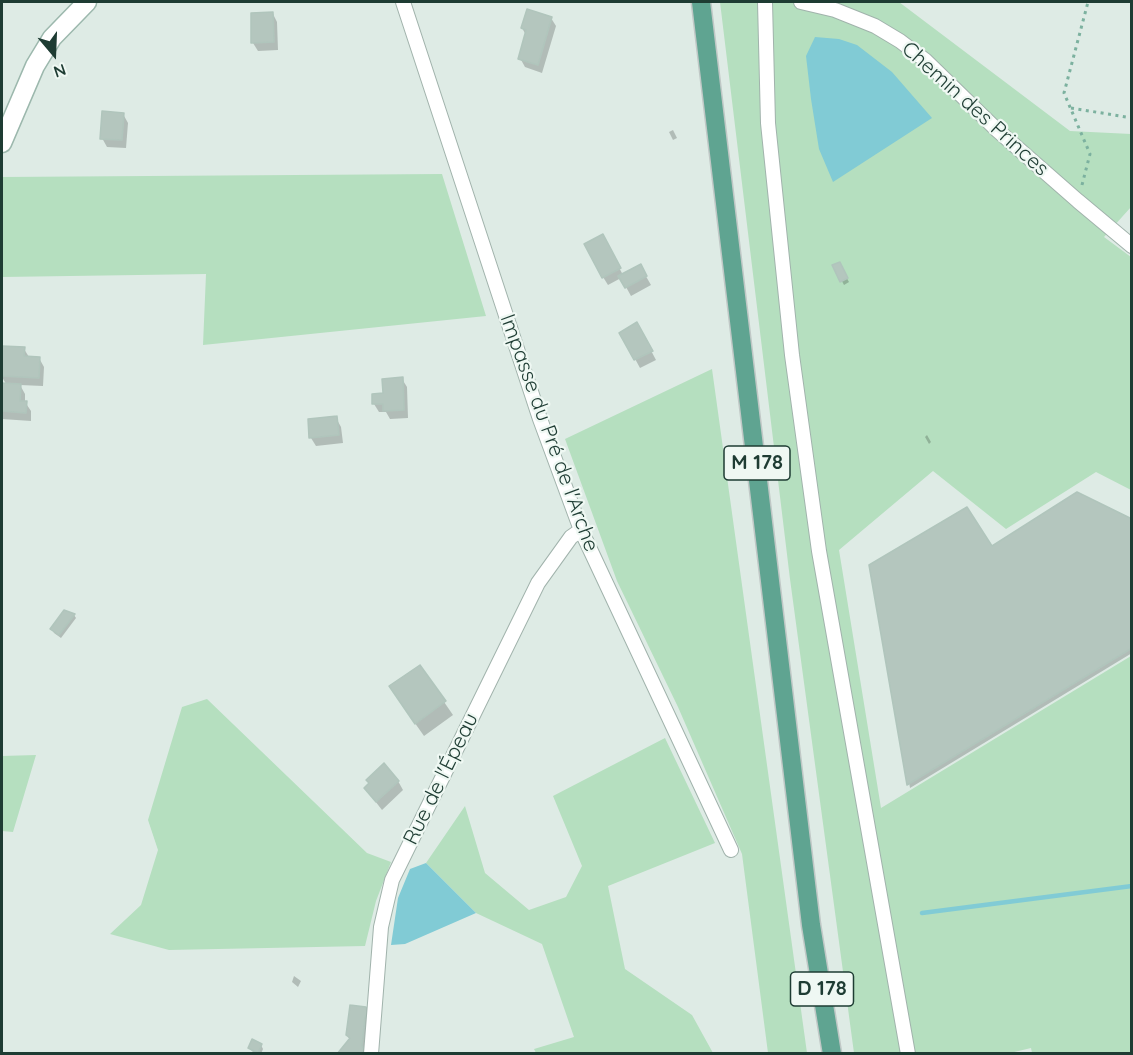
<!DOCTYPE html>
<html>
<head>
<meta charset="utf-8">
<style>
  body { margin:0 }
  #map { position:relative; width:1133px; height:1055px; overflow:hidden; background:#deebe5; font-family:Quicksand,sans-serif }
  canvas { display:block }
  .frame { position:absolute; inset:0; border:3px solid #1e3c33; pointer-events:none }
  .north { position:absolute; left:24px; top:24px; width:60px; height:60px; -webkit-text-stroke:4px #eff8f3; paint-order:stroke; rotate:161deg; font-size:16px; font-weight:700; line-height:24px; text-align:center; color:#1e3c33 }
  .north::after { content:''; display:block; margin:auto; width:21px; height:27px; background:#1e3c33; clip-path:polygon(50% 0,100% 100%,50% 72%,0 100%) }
</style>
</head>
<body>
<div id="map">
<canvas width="1133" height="1055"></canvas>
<div class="frame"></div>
<div class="north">N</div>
</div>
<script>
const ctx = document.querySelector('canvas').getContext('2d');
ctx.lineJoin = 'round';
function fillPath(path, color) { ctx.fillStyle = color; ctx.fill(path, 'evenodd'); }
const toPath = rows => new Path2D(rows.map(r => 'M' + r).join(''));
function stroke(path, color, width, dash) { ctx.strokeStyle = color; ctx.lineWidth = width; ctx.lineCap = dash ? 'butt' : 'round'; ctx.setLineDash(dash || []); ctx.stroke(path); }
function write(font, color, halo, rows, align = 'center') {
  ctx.font = font + ' Quicksand,sans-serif'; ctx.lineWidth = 4.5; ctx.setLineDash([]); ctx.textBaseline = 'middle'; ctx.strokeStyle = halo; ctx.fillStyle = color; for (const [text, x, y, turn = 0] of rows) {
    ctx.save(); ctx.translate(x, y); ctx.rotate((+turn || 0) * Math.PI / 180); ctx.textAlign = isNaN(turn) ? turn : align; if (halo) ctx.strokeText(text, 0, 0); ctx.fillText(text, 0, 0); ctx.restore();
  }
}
const green = toPath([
  [720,2,899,2,1070,131,1131,134,1131,207,1104,237,1131,257,1131,490,1096,472,1006,529,933,471,839,550,881,808,1131,656,1131,1053,1032,1053,1031,1048,1006,1054,854,1053,790,579],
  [442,174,486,316,203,345,206,274,2,277,2,177],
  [712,369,807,1053,768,1053,742,854,678,707,617,581,565,439],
  [207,699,367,853,391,862,376,901,365,946,169,950,110,934,141,905,158,850,148,820,182,707],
  [665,738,715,843,608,886,625,969,692,1015,713,1053,536,1053,534,1049,574,1037,542,944,476,913,426,863,465,806,485,873,529,910,566,897,582,866,553,796],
  [36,755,13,832,2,831,2,756]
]);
const water = toPath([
  [815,37,839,39,857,45,892,72,932,118,833,182,819,149,811,99,806,56],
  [426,863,476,913,405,944,391,945,398,898,410,869]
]);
const shadow = toPath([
  [273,14,277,22,278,50,258,51,253,43],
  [551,18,556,26,542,73,525,67,520,58,526,35,522,28],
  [123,114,128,123,126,148,107,147,102,138],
  [673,130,677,138,673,140,669,132],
  [602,236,623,275,640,266,651,285,631,296,621,278,608,285,603,277],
  [839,264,849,282,844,285,834,266],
  [637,324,656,360,640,368,621,333],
  [2,348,24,349,29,357,39,358,44,367,43,386,20,385,25,394,25,402,31,411,31,421,2,419,2,384,6,384,2,377],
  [402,379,407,387,408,418,390,419,386,412,379,412,374,404],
  [336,418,341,427,343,443,316,446,311,438,310,420],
  [927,435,931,442,929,444,925,437],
  [1132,520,1132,653,910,788,871,566,991,548],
  [74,615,76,618,61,638,54,633,52,629],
  [420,667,453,715,424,736,398,699],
  [398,781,403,790,382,810,365,788],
  [294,976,301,981,298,987,292,982],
  [365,1009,373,1022,369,1054,339,1054,350,1040,347,1035],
  [261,1045,263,1049,261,1054,255,1054,249,1048]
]);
const stream = toPath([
  [922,913,1132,886]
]);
const building = toPath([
  [527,9,552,17,538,65,518,59,526,30,521,28,527,9],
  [273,12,274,42,251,43,251,13,273,12],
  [102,111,124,113,122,140,100,139,102,111],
  [603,234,621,268,602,278,584,244,603,234],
  [840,262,848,278,840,282,832,265,840,262],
  [641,264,647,276,625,288,618,276,641,264],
  [637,322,653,351,634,360,619,333,637,322],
  [2,346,25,347,24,356,40,357,39,378,2,376,2,346],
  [403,377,404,410,383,411,383,404,372,404,372,394,383,393,382,379,403,377],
  [2,383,21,384,20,401,27,401,26,413,2,411,2,383],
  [337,416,339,435,309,438,308,419,337,416],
  [1077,492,1132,519,1132,648,907,785,869,565,967,507,992,546,1077,492],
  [64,610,75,614,59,635,50,629,64,610],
  [420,665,446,701,415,724,389,686,420,665],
  [384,763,399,781,376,802,364,788,369,783,366,780,384,763],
  [350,1005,366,1007,368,1013,365,1017,362,1046,364,1049,360,1054,337,1054,350,1038,346,1035,350,1005],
  [252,1039,262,1044,258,1053,248,1048,252,1039]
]);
const path = toPath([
  [1071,108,1132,118],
  [1082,185,1090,154,1064,93,1088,2]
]);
const minor = toPath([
  [403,2,540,419,581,530,731,850],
  [765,2,768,123,792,355,819,551,908,1054],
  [801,2,835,10,875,26,900,41,925,60,997,130,1078,201,1132,246],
  [371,1054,381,927,392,880,538,583,571,537,581,530]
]);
const secondary = toPath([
  [2,143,35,66,52,38,87,2]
]);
const primary = toPath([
  [701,2,811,925,832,1054]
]);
const shields = [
  [757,463,66],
  [822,989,63]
];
const shieldNames = [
  ["M 178",757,463],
  ["D 178",822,989]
];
const streetNames = [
  ["Chemin des Princes",975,109,42],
  ["Impasse du Pré de l'Arche",549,433,70],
  ["Rue de l'Épeau",441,779,-64]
];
fillPath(green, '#b5dfbf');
fillPath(water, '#81cbd5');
fillPath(shadow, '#0003');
stroke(stream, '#81cbd5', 4.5);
fillPath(building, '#b4c6be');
stroke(building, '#b0c5bc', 1.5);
stroke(minor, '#a1b3ac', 16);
stroke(secondary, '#9cb8ad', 21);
stroke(primary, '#c0c8c6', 21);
stroke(path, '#7cb19f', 3, [3, 4.5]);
stroke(minor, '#fff', 14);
stroke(secondary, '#fff', 18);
stroke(primary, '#5fa491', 18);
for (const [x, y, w] of shields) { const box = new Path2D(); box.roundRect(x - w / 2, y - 17, w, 34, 4.5); ctx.fillStyle = '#eff8f3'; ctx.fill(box); stroke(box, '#1e3c33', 1.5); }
write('bold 20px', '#1e3c33', null, shieldNames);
write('21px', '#1e3c33', '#eff8f3', streetNames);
</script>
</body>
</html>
